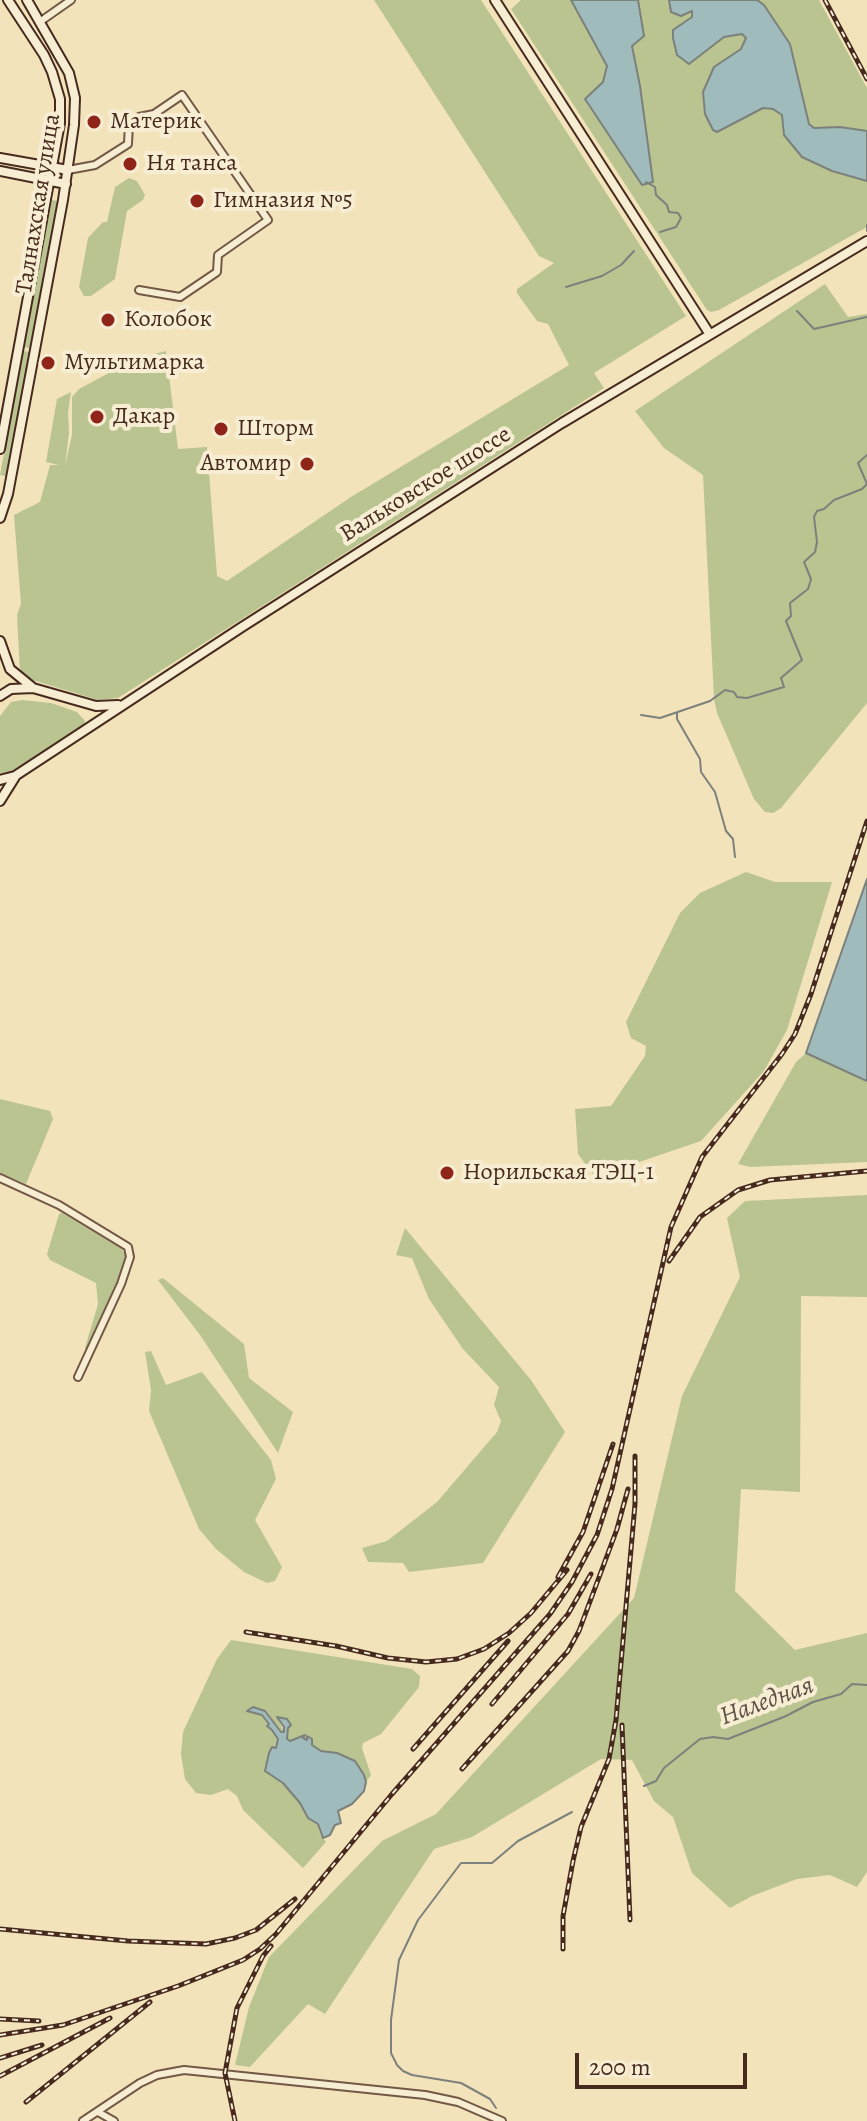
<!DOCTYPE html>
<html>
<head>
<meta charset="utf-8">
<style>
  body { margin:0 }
  #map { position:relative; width:867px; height:2121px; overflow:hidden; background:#f3e3bb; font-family:Alegreya,serif }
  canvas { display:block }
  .scale { position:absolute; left:575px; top:2053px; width:172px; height:36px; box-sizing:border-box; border:4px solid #472a1e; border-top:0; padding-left:10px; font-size:24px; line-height:28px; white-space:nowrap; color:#472a1e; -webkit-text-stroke:6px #f7edd3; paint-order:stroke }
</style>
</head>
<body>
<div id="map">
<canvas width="867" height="2121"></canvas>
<div class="scale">200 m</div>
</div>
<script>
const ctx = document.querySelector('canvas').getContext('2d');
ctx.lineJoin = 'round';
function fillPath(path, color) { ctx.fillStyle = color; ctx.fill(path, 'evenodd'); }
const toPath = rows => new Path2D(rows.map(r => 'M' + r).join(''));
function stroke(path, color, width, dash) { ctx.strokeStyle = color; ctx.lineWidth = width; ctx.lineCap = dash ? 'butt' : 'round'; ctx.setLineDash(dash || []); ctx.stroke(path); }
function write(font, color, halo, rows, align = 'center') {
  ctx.font = font + ' Alegreya,serif'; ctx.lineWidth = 8; ctx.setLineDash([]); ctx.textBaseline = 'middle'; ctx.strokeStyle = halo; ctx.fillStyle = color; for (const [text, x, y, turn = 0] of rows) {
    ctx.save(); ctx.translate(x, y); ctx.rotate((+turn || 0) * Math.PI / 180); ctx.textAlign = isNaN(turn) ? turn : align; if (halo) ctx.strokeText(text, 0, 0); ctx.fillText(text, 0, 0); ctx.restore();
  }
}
const green = toPath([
  [374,0,481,0,686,316,594,373,604,388,118,698,98,700,26,678,20,672,17,615,21,604,14,515,40,502,50,465,59,465,46,462,57,399,71,392,68,413,69,433,65,466,72,435,72,397,79,389,135,359,166,351,178,449,207,447,217,576,227,581,351,497,569,365,548,324,537,321,517,293,517,289,554,263,539,256],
  [521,0,571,0,607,66,603,82,640,86,632,46,644,36,638,0,669,0,671,12,692,10,692,17,673,30,699,57,724,37,742,33,746,38,741,50,714,67,703,92,717,132,763,108,773,109,782,115,784,135,832,171,867,181,867,227,719,310,711,312,707,310,511,9],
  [757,0,819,0,867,88,867,131,840,127,813,128,809,124,790,44,764,5],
  [129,178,137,181,145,195,143,200,127,211,115,279,91,296,84,296,79,287,88,238,103,222,107,222,115,187],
  [52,200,57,201,30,348,24,347],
  [825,284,848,317,867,314,867,703,781,808,773,813,765,812,754,799,717,713,714,699,703,475,664,448,635,411],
  [23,351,29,352,6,476,0,475],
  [22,700,51,703,77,712,85,721,83,728,8,774,0,775,0,716,11,702],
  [746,872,775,882,832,882,787,1030,764,1071,701,1141,595,1177,578,1154,575,1109,611,1106,645,1056,646,1046,631,1038,626,1022,680,913,700,893],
  [806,1053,867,1081,867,1162,750,1167,738,1164,796,1062],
  [0,1099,50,1111,53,1119,26,1184,0,1173],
  [867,1195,867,1297,801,1296,800,1492,741,1489,735,1591,795,1650,867,1633,867,1872,857,1887,830,1875,797,1879,752,1896,730,1908,692,1873,673,1817,654,1801,632,1760,601,1759,472,1837,434,1849,325,2014,308,2004,250,2067,235,2065,249,2007,269,1957,382,1841,436,1814,634,1598,682,1396,740,1277,727,1218,745,1201],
  [62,1213,122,1249,126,1256,125,1264,88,1351,85,1348,98,1304,96,1283,50,1260,47,1254,59,1214],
  [405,1228,531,1380,565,1432,483,1563,409,1572,403,1563,368,1562,362,1548,387,1541,437,1502,497,1432,501,1421,494,1405,499,1387,463,1349,429,1299,412,1258,396,1255],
  [163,1278,244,1344,249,1378,293,1412,278,1453,200,1335,158,1280],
  [151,1351,166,1385,202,1372,271,1460,276,1479,255,1520,282,1567,275,1581,267,1583,244,1572,216,1549,199,1529,149,1411,151,1390,145,1352],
  [231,1640,412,1669,420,1676,419,1687,381,1734,363,1743,362,1748,371,1775,366,1782,355,1761,337,1753,321,1751,302,1737,290,1741,287,1739,288,1727,278,1719,284,1732,279,1730,264,1711,252,1711,262,1715,278,1739,265,1771,283,1783,300,1803,308,1818,318,1824,320,1834,326,1842,303,1868,243,1810,237,1796,228,1789,211,1795,196,1793,185,1779,181,1754,183,1732,217,1659]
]);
const water = toPath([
  [571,0,638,0,644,36,632,46,640,86,653,182,642,185,585,99,603,82,607,66,571,0],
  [669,0,757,0,764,5,790,44,809,124,814,128,840,127,867,131,867,181,832,171,802,157,784,135,782,115,773,109,763,108,717,132,713,130,705,114,703,92,714,67,741,49,746,38,742,34,724,37,689,64,677,55,673,38,673,30,692,17,692,11,681,16,671,12,669,0],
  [867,879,867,1081,806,1053,867,879],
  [253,1707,265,1711,281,1732,284,1732,284,1727,277,1717,287,1719,291,1725,288,1728,287,1739,290,1741,305,1735,303,1738,307,1740,307,1736,312,1739,312,1745,321,1751,337,1753,355,1761,364,1775,366,1782,364,1791,352,1804,338,1811,341,1823,335,1825,330,1835,323,1838,318,1824,308,1818,300,1803,283,1783,265,1771,269,1753,272,1747,276,1748,278,1739,272,1730,267,1726,269,1724,262,1715,247,1711,253,1707]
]);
const stream = toPath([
  [646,182,655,187,656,195,667,205,669,212,678,213,681,218,676,227,660,232],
  [867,231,867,225],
  [566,287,602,276,621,265,634,251],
  [797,311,814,329,867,317],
  [677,713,677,719,700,759,701,772,715,792,726,831,733,839,735,857],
  [641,715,660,718,710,701,725,690,734,692,737,697,747,698,784,687,781,678,802,660,786,621,791,616,790,603,808,589,811,579,804,562,815,552,817,542,814,517,817,511,824,509,834,500,862,489,867,484,858,463,867,455],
  [644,1786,656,1781,664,1768,700,1739,713,1737,728,1739,786,1716,813,1702,841,1694,852,1684,867,1685],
  [496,2108,490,2099,461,2083,412,2075,403,2071,397,2065,391,2053,391,2020,399,1960,418,1920,461,1863,492,1863,518,1841,572,1812]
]);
const street = toPath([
  [41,21,71,0],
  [68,170,95,165,128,144,129,123,139,117,154,114,182,95,268,220,218,255,217,272,180,297,139,290],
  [0,1178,59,1205,128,1247,130,1257,121,1284,78,1377],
  [98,2112,114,2121],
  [83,2121,140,2083,157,2075,184,2070,425,2095,458,2102,502,2121]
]);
const secondary = toPath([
  [495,0,709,333],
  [0,158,68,170],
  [0,171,66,184],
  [0,449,60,123,60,99,52,72,44,55,8,0],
  [0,518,8,494,63,200,74,125,75,98,69,73,27,0],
  [0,641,10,669,32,687],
  [0,696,11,689,33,688,96,706,118,705],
  [0,780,15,776,242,627,562,423,867,241],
  [0,801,15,777]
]);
const rail = toPath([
  [825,0,867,79],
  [669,1261,700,1217,738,1190,770,1180,867,1171],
  [558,1577,583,1532,613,1444],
  [246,1632,336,1646,388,1658,426,1662,457,1659,484,1649,509,1633,531,1613,567,1570],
  [492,1704,568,1614,591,1574],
  [622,1725,630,1920],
  [413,1749,508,1641],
  [462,1769,568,1651,579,1631,617,1529,628,1489],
  [0,1929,128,1941,206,1944,235,1938,256,1930,295,1899],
  [563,1949,563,1916,573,1861,581,1827,609,1759,616,1720,635,1504,635,1456],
  [0,2019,39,2021],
  [0,2035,63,2025,178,1986,243,1960,260,1949,276,1934,392,1794,550,1614,572,1582,597,1535,612,1489,671,1227,702,1157,782,1054,795,1034,811,994,867,821],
  [0,2058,42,2045],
  [0,2076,110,2018],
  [26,2102,150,2002],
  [235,2121,225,2073,237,2008,263,1956,271,1946]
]);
const markers = [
  [94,122,8,"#8f2418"],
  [130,164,8,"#8f2418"],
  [197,201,8,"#8f2418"],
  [108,320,8,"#8f2418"],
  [48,363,8,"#8f2418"],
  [97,417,8,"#8f2418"],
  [221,429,8,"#8f2418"],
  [307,464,8,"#8f2418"],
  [447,1173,8,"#8f2418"]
];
const poiNames = [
  ["Материк",110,122],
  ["Ня танса",146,164],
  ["Гимназия №5",213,201],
  ["Колобок",124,320],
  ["Мультимарка",64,363],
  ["Дакар",113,417],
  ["Шторм",237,429],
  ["Автомир",291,464,"right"],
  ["Норильская ТЭЦ-1",463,1173]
];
const streetNames = [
  ["Талнахская улица",39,204,-81],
  ["Вальковское шоссе",426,485,-32]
];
const waterNames = [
  ["Наледная",767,1702,-20]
];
fillPath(green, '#b9c491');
fillPath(water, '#a0bbbb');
stroke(water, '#7c817c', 2);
stroke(stream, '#7c817c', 2);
stroke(street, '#725845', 10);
stroke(secondary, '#472a1e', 12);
stroke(street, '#f7edd3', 6);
stroke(secondary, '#f7edd3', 8);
stroke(rail, '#472a1e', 5);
stroke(rail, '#f7edd3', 2, [6]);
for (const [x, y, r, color] of markers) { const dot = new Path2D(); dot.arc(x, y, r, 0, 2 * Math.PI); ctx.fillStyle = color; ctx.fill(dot); stroke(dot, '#f7edd3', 3); }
write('24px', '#472a1e', '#f7edd3', poiNames, 'left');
write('24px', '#472a1e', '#f7edd3', streetNames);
write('italic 26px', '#5d4e45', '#f7edd3', waterNames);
</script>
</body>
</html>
